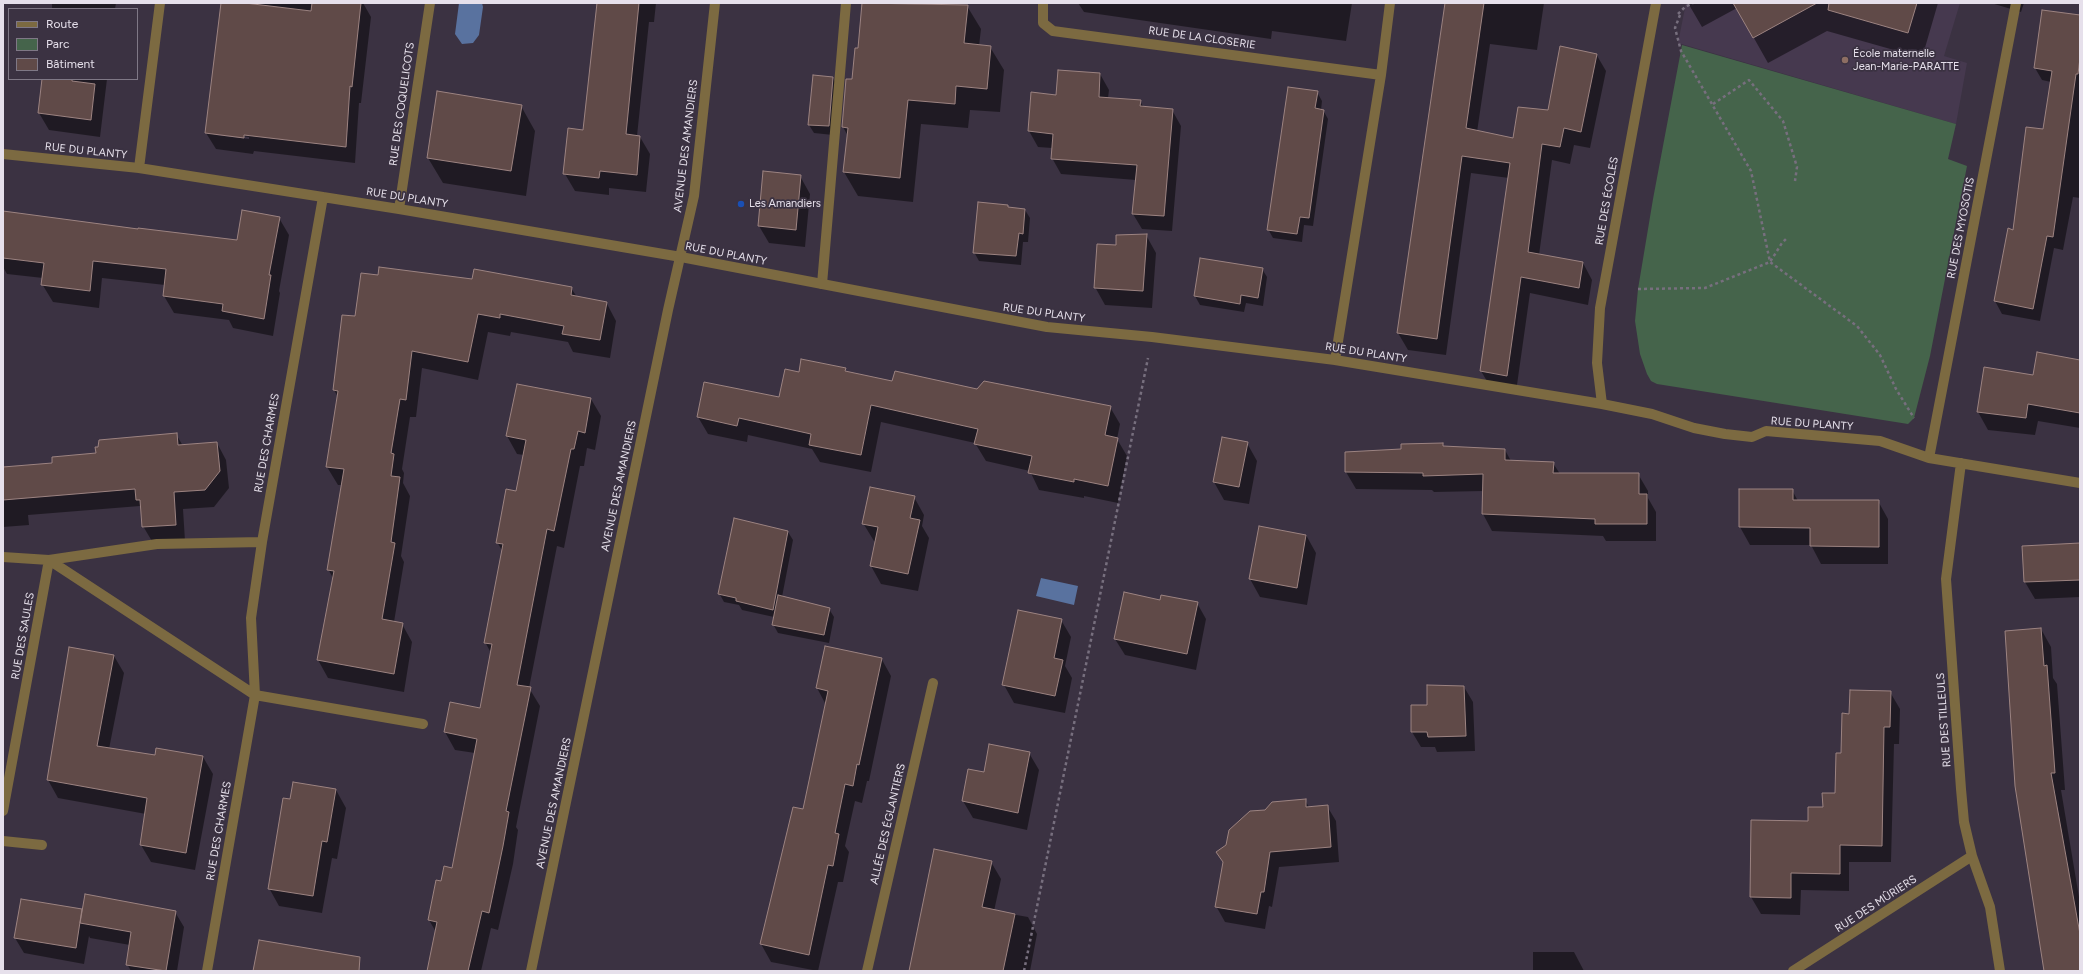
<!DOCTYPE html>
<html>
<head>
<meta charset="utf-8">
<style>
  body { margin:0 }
  #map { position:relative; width:2083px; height:974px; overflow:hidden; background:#3b3242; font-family:Figtree,sans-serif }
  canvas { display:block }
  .frame { position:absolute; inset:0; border:4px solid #e6e0eb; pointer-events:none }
  .legend { position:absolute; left:8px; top:8px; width:130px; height:72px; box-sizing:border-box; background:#3b3242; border:1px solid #7f7886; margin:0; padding:5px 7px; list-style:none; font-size:12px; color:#e6e0eb }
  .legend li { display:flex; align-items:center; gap:8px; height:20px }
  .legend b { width:20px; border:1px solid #7f7886 }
</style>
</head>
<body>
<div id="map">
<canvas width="2083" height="974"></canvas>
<div class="frame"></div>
<ul class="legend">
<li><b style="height:5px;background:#7c6a41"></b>Route</li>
<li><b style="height:11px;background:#45644b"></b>Parc</li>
<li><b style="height:11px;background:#604a48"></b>Bâtiment</li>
</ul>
</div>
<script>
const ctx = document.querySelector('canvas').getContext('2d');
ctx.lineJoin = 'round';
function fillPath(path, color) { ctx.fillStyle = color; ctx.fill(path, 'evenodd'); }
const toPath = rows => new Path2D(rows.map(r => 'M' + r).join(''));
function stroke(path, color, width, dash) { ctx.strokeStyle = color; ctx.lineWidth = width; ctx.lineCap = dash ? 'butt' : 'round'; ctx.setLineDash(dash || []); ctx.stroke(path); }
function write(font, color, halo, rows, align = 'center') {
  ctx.font = font + ' Figtree,sans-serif'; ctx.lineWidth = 3.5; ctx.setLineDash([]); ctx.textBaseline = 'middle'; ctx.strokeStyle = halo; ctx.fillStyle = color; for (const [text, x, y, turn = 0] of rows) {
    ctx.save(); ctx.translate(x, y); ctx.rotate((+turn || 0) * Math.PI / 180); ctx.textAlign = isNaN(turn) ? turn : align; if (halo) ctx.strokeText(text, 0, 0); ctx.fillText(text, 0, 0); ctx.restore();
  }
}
const built = toPath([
  [1686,3,1960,3,1944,56,1967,63,1956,124,1678,43]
]);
const green = toPath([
  [1682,45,1956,124,1948,159,1967,166,1930,356,1914,418,1908,424,1657,384,1651,381,1647,374,1640,354,1635,321,1638,289,1653,199]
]);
const water = toPath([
  [459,3,482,3,483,7,479,35,473,43,462,44,455,34],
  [1041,578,1078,586,1074,605,1036,596]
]);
const shadow = toPath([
  [52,3,116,3,115,9,52,9],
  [222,3,363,3,371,17,361,103,359,103,355,163,254,151,253,154,216,149,206,133],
  [216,133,249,137,249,139,216,135],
  [598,3,656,3,654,22,649,22,637,136,640,137,650,154,646,192,609,188,609,195,575,191,565,174,584,131],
  [863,3,937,3,967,6,981,29,979,46,990,47,1004,70,1000,112,970,110,968,128,921,124,913,202,858,196,844,172,848,136,843,127,847,80,853,80,859,49],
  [1078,3,1352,3,1346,41,1272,31,1271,39,1084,12],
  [1445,3,1544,3,1537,50,1490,44,1477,132,1514,139,1548,111,1596,54,1606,71,1590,148,1574,145,1570,164,1552,160,1539,255,1583,263,1592,280,1588,305,1530,293,1516,392,1491,388,1481,371,1509,178,1471,173,1446,355,1408,350,1398,333],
  [1688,3,1938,3,1922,58,1827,31,1768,63,1737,8,1702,27],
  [1991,3,2024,3,2021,12],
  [2080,16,2080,198,2073,197,2063,250,2054,248,2040,321,2002,314,1995,301,2009,230,2014,231,2044,130,2051,82,2042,80,2035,68],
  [1100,74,1109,90,1108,98,1140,101,1144,108,1172,110,1181,126,1172,231,1142,229,1133,214,1136,180,1061,174,1052,158,1052,148,1038,147,1029,131,1032,94,1057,96],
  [833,78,838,87,833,135,814,133,809,125],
  [43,79,107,79,100,137,49,130,39,113],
  [1317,92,1322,101,1321,110,1323,110,1328,119,1313,226,1304,225,1302,242,1273,238,1268,229],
  [521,106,535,131,526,196,443,183,428,158],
  [800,176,810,194,805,247,769,243,759,226],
  [1008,206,1009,208,1025,210,1030,218,1028,242,1023,242,1021,265,979,261,974,252],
  [3,212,139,230,237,241,279,218,289,235,279,291,280,293,273,336,233,328,229,320,174,313,164,296,165,285,102,278,99,308,53,302,42,284,43,278,7,274,3,267],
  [1146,235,1156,253,1152,308,1105,305,1095,287,1117,246],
  [1201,259,1262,269,1267,277,1263,306,1246,303,1244,312,1200,305,1195,296],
  [379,276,473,280,571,288,577,297,606,302,616,321,610,358,573,352,568,342,511,332,510,336,488,332,478,380,422,368,416,417,410,417,402,469,404,473,403,483,410,496,401,556,404,562,394,622,402,624,412,642,404,692,328,678,318,660,333,578,328,569,343,485,338,485,327,467,338,397,334,390,356,318],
  [2080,361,2080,428,2038,421,2035,435,1988,430,1978,412,1985,368,2034,376],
  [845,369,847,372,893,382,1110,407,1120,424,1117,439,1127,456,1118,503,1084,496,1084,498,1039,490,1030,471,986,461,975,443,881,422,871,472,820,462,812,449,748,435,747,442,708,434,698,417,780,398,800,373],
  [518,385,591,399,601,416,595,450,587,448,584,466,580,466,564,548,557,546,529,688,540,706,516,827,518,830,513,864,498,930,491,928,481,971,428,971,436,932,429,920,442,882,453,869,475,753,455,750,445,732,481,710,491,653,485,642,503,552,497,542,517,492,524,455,517,454,507,436],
  [176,434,183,446,217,443,226,460,229,488,214,507,183,509,185,541,153,543,143,526,140,506,28,515,29,525,3,527,3,468,53,463],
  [1223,438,1247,443,1257,461,1249,504,1224,500,1214,482],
  [1442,444,1444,447,1505,450,1511,461,1553,463,1560,474,1638,474,1648,491,1648,498,1656,512,1656,541,1606,541,1603,536,1492,531,1483,514,1484,491,1434,492,1432,490,1356,489,1346,472,1402,450],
  [1792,490,1798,501,1878,501,1888,519,1888,564,1821,564,1811,545,1750,545,1740,527],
  [914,497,924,515,922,526,929,538,918,591,881,584,871,566,876,542,874,541,863,523],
  [788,532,793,540,782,597,829,609,834,617,829,643,778,633,773,624,774,617,742,610,739,605,724,602,719,593],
  [1306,535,1316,553,1307,605,1260,597,1250,579],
  [2080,544,2080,597,2035,599,2025,582],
  [1161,601,1197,603,1206,619,1196,670,1125,655,1115,639],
  [1061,620,1071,637,1065,666,1072,678,1065,713,1014,703,1004,685],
  [2041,629,2051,647,2053,678,2057,684,2065,790,2061,790,2080,903,2080,971,2046,971],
  [114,656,124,673,109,749,156,756,203,757,213,774,195,870,151,862,141,845,146,814,58,798,48,780],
  [881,658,891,676,869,781,867,781,862,803,855,801,845,846,849,852,843,882,838,882,818,971,771,962,761,944,804,810,826,705,817,688],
  [1464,687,1473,702,1475,751,1437,752,1435,747,1421,747,1412,732,1412,706,1428,706],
  [1890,692,1900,709,1899,744,1894,744,1891,862,1849,862,1849,891,1801,890,1800,915,1761,914,1751,897,1809,822,1836,794,1850,715],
  [1029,753,1039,770,1027,830,973,818,963,801,985,773],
  [336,790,346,808,337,859,332,858,322,913,279,906,269,888,291,800],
  [1305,800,1309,807,1327,806,1336,821,1339,862,1279,867,1272,907,1269,906,1265,929,1225,922,1216,906,1224,864,1217,852,1266,811],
  [991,862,1001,879,994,911,1028,917,1037,934,1030,971,910,971],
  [81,910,83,913,175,912,184,927,177,971,131,971,127,964,130,945,90,938,89,936,84,964,24,953,15,938],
  [1533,952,1574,952,1584,971,1533,971]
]);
const building = toPath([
  [221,3,245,3,311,11,312,3,361,3,352,87,350,86,346,147,244,135,244,138,205,133,221,3],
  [597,3,639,3,626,134,640,136,637,175,600,171,599,178,563,174,568,128,583,130,597,3],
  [862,3,968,5,964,43,991,46,987,89,956,86,955,104,908,100,900,178,843,172,848,128,842,127,846,79,852,79,855,48,858,48,862,3],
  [1445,3,1484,3,1466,128,1513,138,1518,107,1548,110,1560,46,1597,54,1581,132,1564,128,1560,147,1542,144,1528,252,1583,262,1579,288,1521,277,1507,376,1480,371,1510,163,1462,156,1437,339,1397,333,1445,3],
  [1733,3,1817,3,1753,38,1733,3],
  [1829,3,1917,3,1908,33,1828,10,1829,3],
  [2042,10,2080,15,2080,58,2078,74,2076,74,2053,237,2047,236,2033,309,1994,301,2008,228,2013,230,2026,127,2043,129,2052,71,2034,68,2042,10],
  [1058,70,1100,73,1099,97,1141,100,1140,106,1173,109,1164,216,1132,214,1137,165,1051,159,1053,134,1028,131,1031,92,1056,95,1058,70],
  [813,75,833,77,829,126,808,125,813,75],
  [42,79,72,79,72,81,95,84,91,120,38,113,42,79],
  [1288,87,1318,91,1315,108,1324,110,1309,218,1300,217,1297,234,1267,230,1288,87],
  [437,91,522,105,511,171,427,158,437,91],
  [763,171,801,175,796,230,758,226,763,171],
  [978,202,1008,205,1008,207,1025,209,1023,234,1019,233,1016,256,973,253,978,202],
  [242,210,280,217,269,275,271,275,264,319,222,311,223,304,163,296,166,269,93,261,90,291,41,285,44,263,3,258,3,211,138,229,138,228,237,240,242,210],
  [1147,234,1143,291,1094,288,1097,244,1116,245,1116,235,1147,234],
  [1200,258,1263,268,1258,298,1241,295,1240,304,1194,296,1200,258],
  [379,267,472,279,474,269,572,287,571,295,607,302,600,340,562,334,564,326,500,314,500,318,478,314,468,362,412,351,406,400,400,399,391,453,394,454,391,476,400,477,391,542,395,543,382,619,403,623,394,674,317,660,334,571,327,570,344,469,326,467,338,391,333,390,342,315,355,316,361,273,378,275,379,267],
  [2037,352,2080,360,2080,413,2028,404,2026,418,1977,412,1984,367,2033,375,2037,352],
  [801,359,846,368,845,371,892,381,895,371,977,389,984,381,1111,406,1105,435,1118,438,1108,486,1074,479,1074,482,1028,473,1032,456,974,444,978,429,871,405,861,455,809,445,811,434,739,418,737,426,697,417,704,382,779,397,785,369,799,372,801,359],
  [517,384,591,398,585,433,578,431,574,449,571,449,554,531,547,529,517,685,531,687,506,811,509,812,503,846,489,913,482,911,468,971,427,971,437,922,428,920,436,880,441,881,444,866,452,868,477,739,444,732,450,702,480,708,492,644,484,643,503,544,496,543,506,489,516,491,526,440,506,436,517,384],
  [177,433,178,445,217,442,220,471,205,490,174,492,176,525,142,527,140,500,136,500,135,489,3,500,3,467,52,463,52,457,96,453,95,447,98,447,99,440,177,433],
  [1222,437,1248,442,1239,487,1213,482,1222,437],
  [1443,443,1443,446,1505,449,1505,460,1554,462,1553,473,1639,473,1639,494,1647,494,1647,524,1595,524,1595,519,1482,514,1483,474,1423,476,1423,473,1345,472,1345,452,1401,449,1401,444,1443,443],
  [870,487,915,496,910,518,920,520,908,574,870,566,878,527,862,524,870,487],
  [1739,489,1793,489,1793,500,1879,500,1879,547,1810,546,1810,528,1739,527,1739,489],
  [734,518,788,531,773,610,736,601,736,598,718,594,734,518],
  [1259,526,1306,535,1297,588,1249,579,1259,526],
  [2080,543,2080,580,2024,582,2022,546,2080,543],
  [1124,592,1160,600,1161,595,1198,602,1187,654,1114,639,1124,592],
  [778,595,830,608,824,635,772,625,778,595],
  [1018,610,1062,619,1054,658,1063,660,1055,696,1002,685,1018,610],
  [2041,628,2044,666,2047,665,2055,773,2051,773,2080,934,2080,971,2044,971,2015,786,2005,631,2041,628],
  [825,646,882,658,859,765,857,764,853,786,845,784,835,833,839,834,833,866,828,865,809,955,760,944,793,807,803,809,828,691,816,688,825,646],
  [69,647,114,655,97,746,155,755,156,748,203,756,186,853,140,845,147,798,47,780,69,647],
  [1427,685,1464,686,1466,736,1428,737,1427,732,1411,732,1411,705,1427,705,1427,685],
  [1850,690,1891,691,1890,727,1884,727,1882,846,1840,845,1840,874,1791,873,1791,898,1750,897,1751,820,1808,821,1808,807,1823,807,1822,793,1835,793,1836,753,1841,753,1842,713,1849,714,1850,690],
  [989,744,1030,752,1018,813,962,801,968,769,984,772,989,744],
  [293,782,336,789,327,842,322,841,313,896,268,889,283,798,290,799,293,782],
  [1306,799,1306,807,1328,805,1331,847,1270,852,1264,892,1261,892,1257,914,1215,907,1223,862,1216,852,1226,845,1229,830,1250,811,1265,810,1272,802,1306,799],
  [934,849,992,861,982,907,1015,914,1003,971,909,971,934,849],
  [85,894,176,911,166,971,126,965,131,932,80,923,85,894],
  [21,899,82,909,76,948,14,938,21,899],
  [259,940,360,957,359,971,253,971,259,940]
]);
const path = toPath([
  [1678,14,1685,7,1693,3],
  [1680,15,1675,28,1681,51,1751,171,1770,262,1857,326,1880,355,1896,389,1914,418],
  [1713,104,1749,80,1783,121,1797,167,1795,181],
  [1638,289,1705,288,1770,262,1782,243,1787,238],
  [1024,971,1148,358]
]);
const service = toPath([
  [822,284,846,3]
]);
const minor = toPath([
  [1043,3,1043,23,1053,31,1381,75],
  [3,154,139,168,399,209,681,257,1047,327,1152,337,1335,360,1602,404,1652,414,1694,428,1725,434,1752,437,1766,431,1880,441,1929,458,2080,483],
  [139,168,160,3],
  [399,209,430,3],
  [1335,360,1381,75,1390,3],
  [1602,404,1597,363,1600,308,1656,3],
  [1929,458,2016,3],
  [1961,463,1946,579,1961,789,1964,822,1972,856,1990,907,2000,971],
  [3,557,49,560,255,695,423,724],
  [3,811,49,560,157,544,262,542],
  [3,841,42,845],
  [207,971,255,695,251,618,262,542,323,197],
  [531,971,668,310,694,196,715,3],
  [867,971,933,683],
  [1793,971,1972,856]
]);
const markers = [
  [1845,60,4,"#8d6e63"],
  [741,204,4,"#1a4fb4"]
];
const streetNames = [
  ["RUE DE LA CLOSERIE",1202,38,8],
  ["RUE DES COQUELICOTS",402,104,-82],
  ["AVENUE DES AMANDIERS",686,146,-83],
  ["RUE DU PLANTY",86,151,6],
  ["RUE DU PLANTY",407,198,9],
  ["RUE DES ÉCOLES",1607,201,-80],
  ["RUE DES MYOSOTIS",1961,228,-79],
  ["RUE DU PLANTY",726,254,11],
  ["RUE DU PLANTY",1044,313,8],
  ["RUE DU PLANTY",1366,353,9],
  ["RUE DU PLANTY",1812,424,4],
  ["RUE DES CHARMES",267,443,-80],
  ["AVENUE DES AMANDIERS",619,486,-78],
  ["RUE DES SAULES",23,636,-80],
  ["RUE DES TILLEULS",1944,720,-94],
  ["AVENUE DES AMANDIERS",554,803,-78],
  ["ALLÉE DES ÉGLANTIERS",888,824,-77],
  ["RUE DES CHARMES",219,831,-80],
  ["RUE DES MÛRIERS",1876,904,-33]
];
const poiNames = [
  ["École maternelle",1853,54],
  ["Jean-Marie-PARATTE",1853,67],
  ["Les Amandiers",749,204]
];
fillPath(built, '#46394f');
fillPath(green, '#45644b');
fillPath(water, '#59729f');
fillPath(shadow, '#0007');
fillPath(building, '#604a48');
stroke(building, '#9c8381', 1);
stroke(path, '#776f7e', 2.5, [3, 3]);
stroke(service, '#7c6a41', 10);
stroke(minor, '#7c6a41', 10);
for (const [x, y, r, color] of markers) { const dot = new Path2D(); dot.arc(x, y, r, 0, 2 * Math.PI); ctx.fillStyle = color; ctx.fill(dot); stroke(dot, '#3b3242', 1.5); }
write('11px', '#e6e0eb', '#3b3242', streetNames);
write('11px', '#e6e0eb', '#3b3242', poiNames, 'left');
</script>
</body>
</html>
